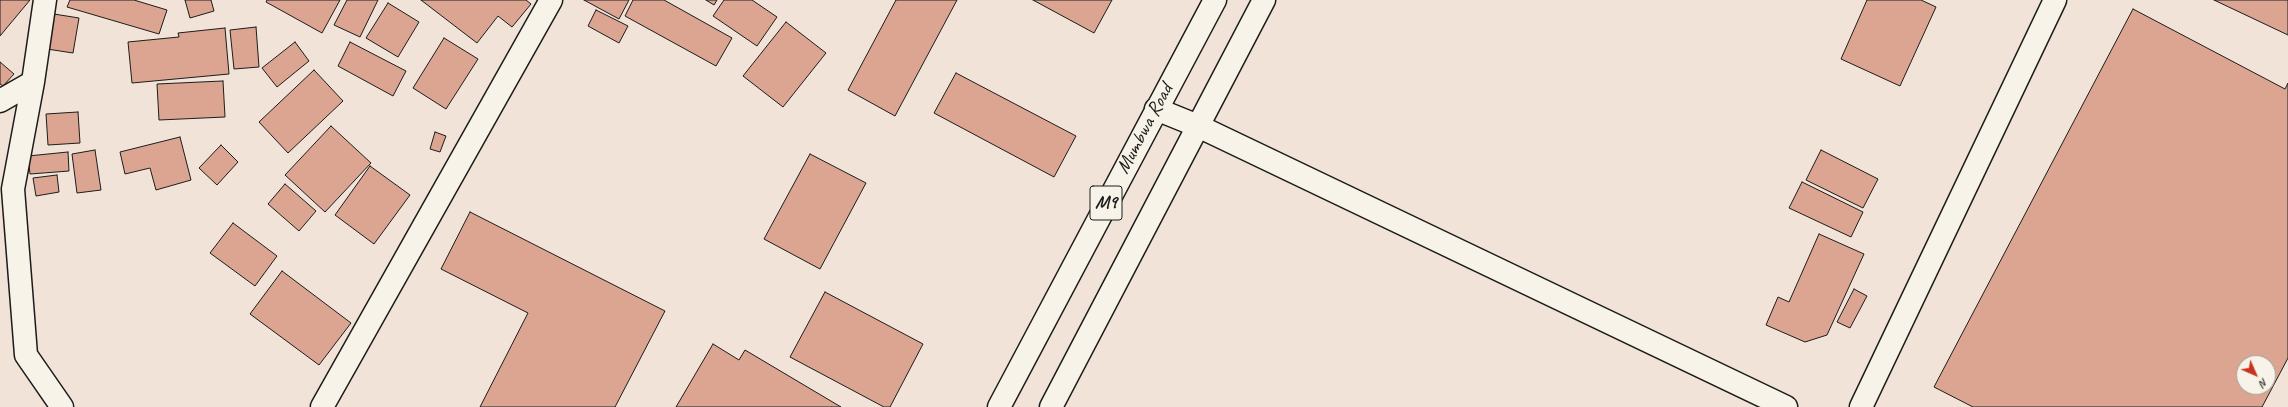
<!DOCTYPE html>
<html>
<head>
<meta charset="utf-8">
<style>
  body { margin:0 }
  #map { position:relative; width:2288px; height:407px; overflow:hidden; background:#f1e3d7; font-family:Caveat,sans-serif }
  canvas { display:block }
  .north { position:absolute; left:2236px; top:355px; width:40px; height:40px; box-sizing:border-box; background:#f7f3e8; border:1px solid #9f9d96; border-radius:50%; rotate:135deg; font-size:11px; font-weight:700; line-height:16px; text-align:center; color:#1c1c1c }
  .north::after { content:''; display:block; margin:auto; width:14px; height:18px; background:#c8321e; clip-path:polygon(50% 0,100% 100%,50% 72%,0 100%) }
</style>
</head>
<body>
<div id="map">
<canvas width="2288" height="407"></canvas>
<div class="north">N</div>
</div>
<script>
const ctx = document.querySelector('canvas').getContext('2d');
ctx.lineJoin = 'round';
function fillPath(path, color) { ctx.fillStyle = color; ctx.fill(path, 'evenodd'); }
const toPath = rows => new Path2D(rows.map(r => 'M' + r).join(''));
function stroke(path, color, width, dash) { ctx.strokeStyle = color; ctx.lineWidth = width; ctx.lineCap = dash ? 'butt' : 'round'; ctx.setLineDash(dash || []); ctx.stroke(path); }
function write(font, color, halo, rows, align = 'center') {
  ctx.font = font + ' Caveat,sans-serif'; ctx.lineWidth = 3; ctx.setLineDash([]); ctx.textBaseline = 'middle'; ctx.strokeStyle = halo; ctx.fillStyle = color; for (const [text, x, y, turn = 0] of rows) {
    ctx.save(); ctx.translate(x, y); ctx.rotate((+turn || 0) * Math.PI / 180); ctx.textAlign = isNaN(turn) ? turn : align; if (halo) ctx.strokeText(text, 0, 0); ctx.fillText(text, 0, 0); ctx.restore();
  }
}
const building = toPath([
  [0,0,30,0,0,36,0,0],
  [70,0,134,0,167,10,159,34,67,7,70,0],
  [185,0,211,0,214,11,190,18,185,0],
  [267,0,340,0,322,33,266,2,267,0],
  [347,0,378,0,360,37,334,25,347,0],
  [421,0,526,0,531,4,512,27,498,16,477,43,421,0],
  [584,0,629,0,619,19,584,0],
  [633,0,664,0,732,38,716,66,625,16,633,0],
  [706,0,717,0,714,5,706,0],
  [724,0,752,0,777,17,757,46,713,16,724,0],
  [896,0,957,0,895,116,848,90,896,0],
  [1033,0,1112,0,1094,33,1033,0],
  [1867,0,1921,0,1936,7,1900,86,1841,59,1867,0],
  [2214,0,2288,0,2288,35,2214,0],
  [388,3,419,22,398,57,366,38,388,3],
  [2133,9,2285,89,2288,83,2288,358,2262,407,1973,407,1934,387,2133,9],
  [2244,363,2268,363,2268,387,2244,387,2244,363],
  [596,10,628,26,619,43,588,26,596,10],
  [54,14,79,18,73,53,47,49,54,14],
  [786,22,826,53,783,107,743,76,786,22],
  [256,27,259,67,234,69,230,30,256,27],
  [225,28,229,74,132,83,128,42,179,37,178,33,225,28],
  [444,38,478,59,446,109,413,88,444,38],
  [295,42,309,61,277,87,262,68,295,42],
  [350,42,406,71,393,96,338,66,350,42],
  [0,62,14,74,3,86,0,84,0,62],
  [314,70,343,101,288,153,259,122,314,70],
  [956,73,1076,136,1054,177,934,113,956,73],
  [223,81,225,117,159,120,157,84,223,81],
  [78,112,80,143,48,145,46,114,78,112],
  [331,126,371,163,325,212,285,175,331,126],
  [435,132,446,136,440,152,430,149,435,132],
  [180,137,191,180,156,190,150,168,125,174,120,152,180,137],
  [221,145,238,162,217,185,199,168,221,145],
  [95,150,101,190,77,193,72,154,95,150],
  [1821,150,1878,179,1863,208,1806,180,1821,150],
  [68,152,69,171,30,174,28,156,68,152],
  [810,154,866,183,820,269,764,239,810,154],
  [370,166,410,195,374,244,335,215,370,166],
  [57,175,59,192,36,196,33,178,57,175],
  [1802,182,1863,212,1851,237,1789,208,1802,182],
  [285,184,316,211,299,231,268,204,285,184],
  [470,212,665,311,615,407,480,407,528,313,441,269,470,212],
  [233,223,277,256,255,286,210,253,233,223],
  [1819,234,1864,254,1827,335,1805,342,1766,325,1778,297,1789,302,1819,234],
  [282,271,351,323,319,365,250,314,282,271],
  [1854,289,1867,296,1850,328,1837,322,1854,289],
  [825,292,923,344,890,407,884,407,790,357,825,292],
  [713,344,739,360,745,350,841,407,676,407,713,344]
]);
const street = toPath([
  [45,0,33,82,13,189,26,355,62,407],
  [0,101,33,82],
  [1156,109,1198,126,1786,407],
  [322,407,551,0],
  [1861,407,2055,0]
]);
const primary = toPath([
  [999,407,1215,0],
  [1051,407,1264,0]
]);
const shields = [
  [1106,203,32]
];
const shieldNames = [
  ["M9",1106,203]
];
const streetNames = [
  ["Mumbwa Road",1145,129,-62]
];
fillPath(building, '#dba592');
stroke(building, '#1c1c1c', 1);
stroke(street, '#1c1c1c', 25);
stroke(primary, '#1c1c1c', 25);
stroke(street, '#f7f3e8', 22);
stroke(primary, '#f7f3e8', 22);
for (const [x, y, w] of shields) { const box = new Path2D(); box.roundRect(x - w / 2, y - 17, w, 34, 3); ctx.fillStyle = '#f7f3e8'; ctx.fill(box); stroke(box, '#1c1c1c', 1); }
write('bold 19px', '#1c1c1c', null, shieldNames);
write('20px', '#1c1c1c', '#f7f3e8', streetNames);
</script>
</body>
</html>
